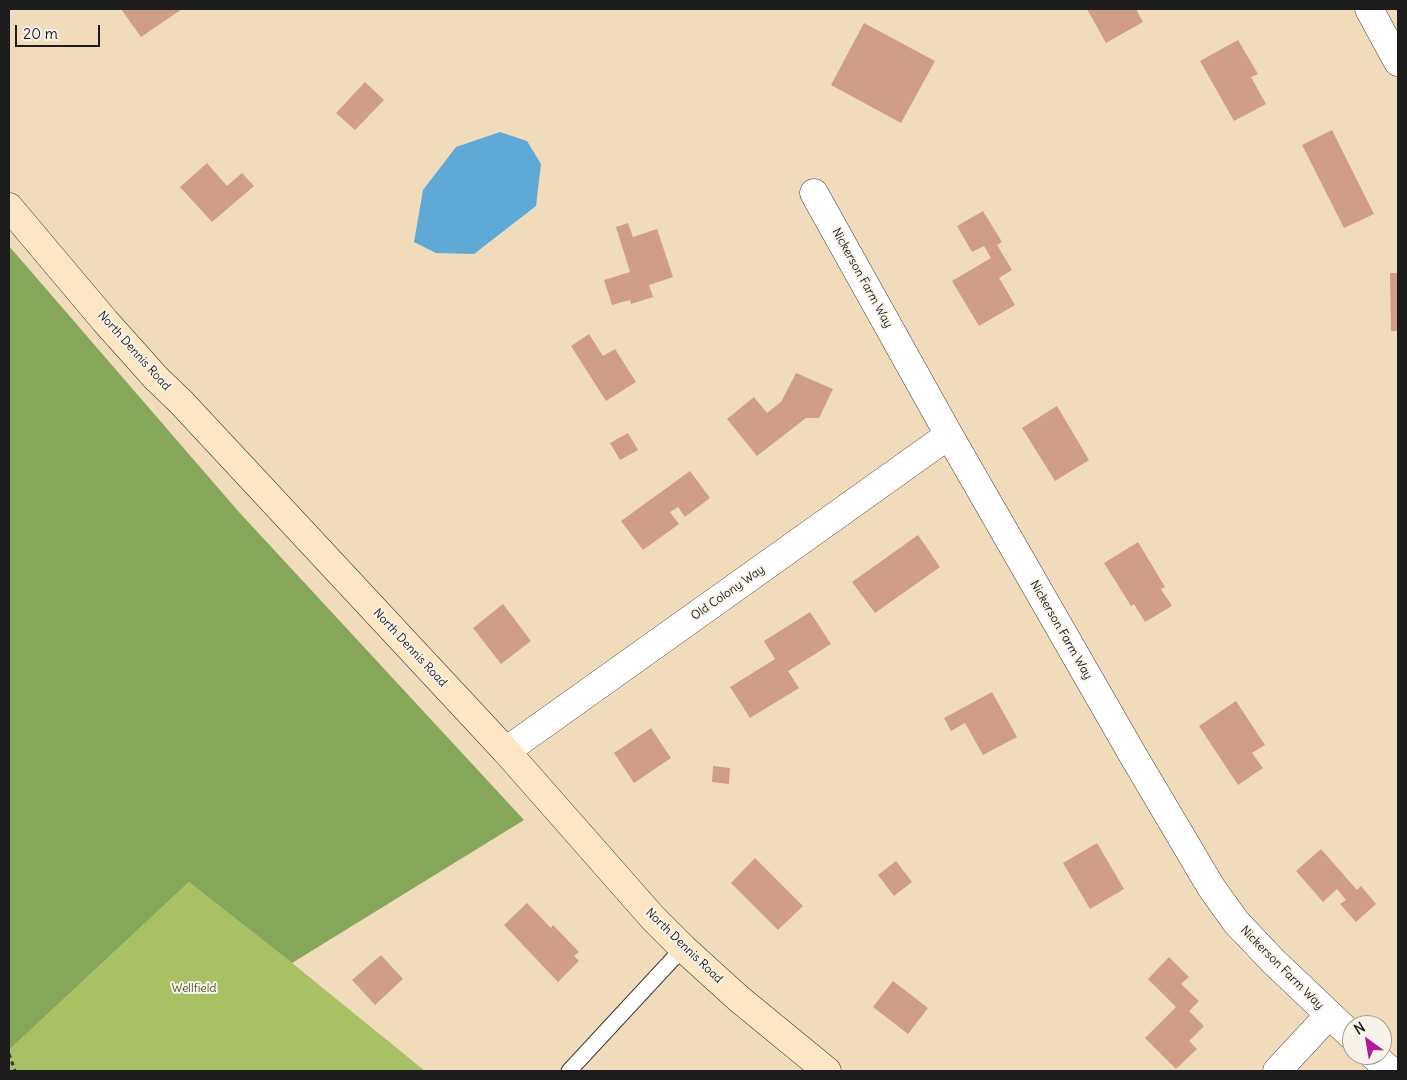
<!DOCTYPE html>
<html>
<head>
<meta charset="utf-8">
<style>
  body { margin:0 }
  #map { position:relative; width:1407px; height:1080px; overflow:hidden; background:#f0dcbb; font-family:Delius,sans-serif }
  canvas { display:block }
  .frame { position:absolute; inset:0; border:10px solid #1c1c1c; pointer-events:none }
  .north { position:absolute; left:1342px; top:1015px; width:50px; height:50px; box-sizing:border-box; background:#f7f3e8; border:1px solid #9f9d96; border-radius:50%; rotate:328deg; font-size:14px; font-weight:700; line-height:20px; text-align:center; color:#1c1c1c }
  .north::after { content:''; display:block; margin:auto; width:18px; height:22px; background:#b5179e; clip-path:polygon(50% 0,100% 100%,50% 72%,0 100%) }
  .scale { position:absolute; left:15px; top:25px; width:85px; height:22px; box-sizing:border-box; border:2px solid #1c1c1c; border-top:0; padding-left:6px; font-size:15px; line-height:18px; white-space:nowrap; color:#1c1c1c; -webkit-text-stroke:4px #f7f3e8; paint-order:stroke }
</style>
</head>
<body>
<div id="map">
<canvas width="1407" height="1080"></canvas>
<div class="frame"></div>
<div class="north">N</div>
<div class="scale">20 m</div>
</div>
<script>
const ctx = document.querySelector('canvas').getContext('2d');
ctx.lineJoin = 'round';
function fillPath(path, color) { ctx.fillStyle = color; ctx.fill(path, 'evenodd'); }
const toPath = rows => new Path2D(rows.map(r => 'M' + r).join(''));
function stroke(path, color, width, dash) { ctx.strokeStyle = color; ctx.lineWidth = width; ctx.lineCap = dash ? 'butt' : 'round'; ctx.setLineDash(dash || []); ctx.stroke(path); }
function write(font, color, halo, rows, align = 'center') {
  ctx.font = font + ' Delius,sans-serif'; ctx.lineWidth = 4; ctx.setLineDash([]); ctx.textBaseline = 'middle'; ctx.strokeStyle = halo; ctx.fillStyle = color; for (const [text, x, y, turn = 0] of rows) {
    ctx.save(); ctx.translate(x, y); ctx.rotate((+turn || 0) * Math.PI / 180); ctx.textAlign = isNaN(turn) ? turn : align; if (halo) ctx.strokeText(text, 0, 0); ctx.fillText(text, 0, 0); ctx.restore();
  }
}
const green = toPath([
  [189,882,292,963,425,1071,9,1071,9,1050]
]);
const forest = toPath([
  [9,246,238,511,524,820,292,963,189,882,9,1050]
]);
const water = toPath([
  [500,132,527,141,541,164,536,206,474,254,436,253,414,242,423,190,456,147]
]);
const building = toPath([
  [121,9,182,9,141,37],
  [1087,9,1136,9,1143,22,1106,43],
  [864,23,935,61,901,123,831,85],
  [1238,40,1258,74,1251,77,1266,104,1234,121,1200,61],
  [365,82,384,100,355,130,336,113],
  [1332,130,1374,214,1344,228,1302,145],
  [207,163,227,186,242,173,254,186,212,222,180,187],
  [983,211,1002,242,997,245,1012,270,999,278,1015,305,979,326,952,281,991,258,984,246,972,252,957,226],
  [628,223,633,237,657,229,673,277,649,285,653,297,631,304,630,300,612,305,604,280,630,272,616,227],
  [1390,273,1398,273,1398,331,1391,331],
  [589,334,603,356,615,349,636,382,606,401,571,346],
  [796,373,833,389,819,418,806,418,757,456,727,419,754,397,767,413,781,402],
  [1057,406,1089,460,1055,481,1022,428],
  [628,433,638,450,620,460,610,443],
  [690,471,710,498,685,517,678,507,670,512,679,524,643,550,621,521],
  [918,535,940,567,875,613,852,582],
  [1138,542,1165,587,1161,589,1172,606,1145,622,1134,604,1131,606,1104,563],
  [503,604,531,641,501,664,473,628],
  [810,612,831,644,788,671,799,688,750,718,730,687,775,659,764,641],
  [992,692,1017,737,983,755,965,723,951,731,944,718],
  [1236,701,1265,745,1252,753,1263,768,1238,785,1199,726],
  [651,728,671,758,634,783,614,753],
  [713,766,730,768,729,784,712,782],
  [1097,843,1124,889,1090,909,1063,863],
  [1321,849,1357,890,1361,886,1376,904,1356,922,1340,904,1346,900,1337,889,1323,902,1296,871],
  [755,858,803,906,778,930,731,883],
  [896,861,912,882,894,896,878,875],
  [527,903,551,928,553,925,579,952,574,956,579,961,558,982,504,925],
  [381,955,403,979,375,1005,352,980],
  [1169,957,1189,977,1181,984,1199,1001,1189,1011,1204,1026,1189,1041,1197,1049,1176,1069,1145,1038,1176,1007,1148,979],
  [893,981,928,1008,908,1034,873,1007]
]);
const path = toPath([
  [9,1054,15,1071]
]);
const service = toPath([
  [569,1071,683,948]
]);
const minor = toPath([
  [1369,9,1398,62],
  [814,193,949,435,1134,757,1211,887,1236,922,1273,961,1352,1036],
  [506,751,949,435],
  [1373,1055,1391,1071],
  [1277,1071,1329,1015]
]);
const secondary = toPath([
  [9,207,105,321,156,378,181,402,506,751,653,918,683,948,738,998,827,1071]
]);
const streetNames = [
  ["Nickerson Farm Way",862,278,61],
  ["North Dennis Road",134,351,48],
  ["Old Colony Way",728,593,-35],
  ["Nickerson Farm Way",1061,630,60],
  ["North Dennis Road",410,648,47],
  ["North Dennis Road",684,946,44],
  ["Nickerson Farm Way",1282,968,45]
];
const parkNames = [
  ["Wellfield",194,989]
];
fillPath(green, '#a9c065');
fillPath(forest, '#86a65a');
fillPath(water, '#5fa9d7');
fillPath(building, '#d09e87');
stroke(service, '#3c3934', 17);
stroke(minor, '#3c3934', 29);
stroke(secondary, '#3c3934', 29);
stroke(path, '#3c3934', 3, [4, 4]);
stroke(service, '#fff', 15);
stroke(minor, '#fff', 28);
stroke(secondary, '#fce6c4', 28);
write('12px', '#1c1c1c', '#f7f3e8', streetNames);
write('12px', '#4d5536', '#f7f3e8', parkNames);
</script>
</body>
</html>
